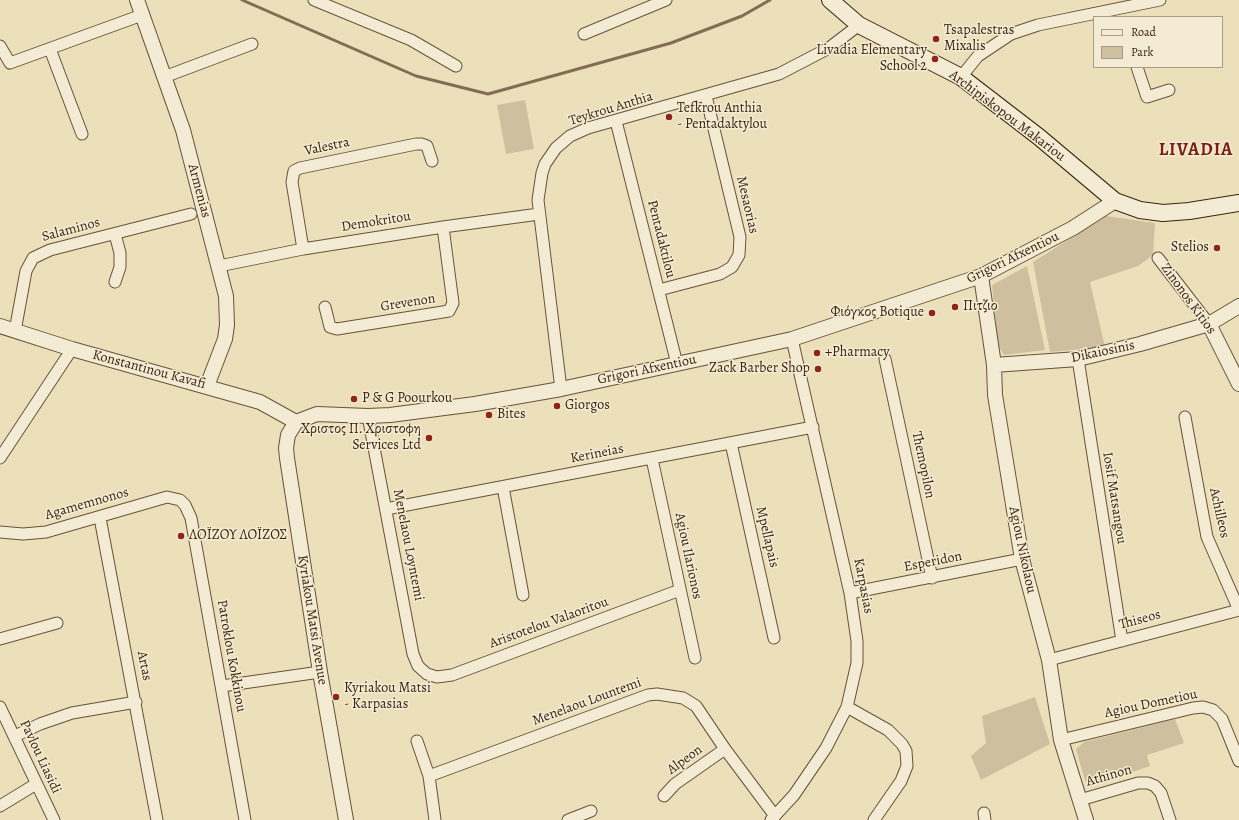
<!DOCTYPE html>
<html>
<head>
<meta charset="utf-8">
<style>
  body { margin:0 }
  #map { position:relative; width:1239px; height:820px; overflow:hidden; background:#ece0bb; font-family:Alegreya,serif }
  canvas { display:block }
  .legend { position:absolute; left:1093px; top:16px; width:130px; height:52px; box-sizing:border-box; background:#f3ebd3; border:1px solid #a99b85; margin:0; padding:5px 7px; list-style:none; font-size:12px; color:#3b240f }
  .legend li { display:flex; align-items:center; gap:8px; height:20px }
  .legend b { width:20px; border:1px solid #a99b85 }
</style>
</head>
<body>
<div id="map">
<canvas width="1239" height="820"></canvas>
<ul class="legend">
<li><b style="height:5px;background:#f3ebd3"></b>Road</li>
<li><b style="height:11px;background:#cec09e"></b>Park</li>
</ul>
</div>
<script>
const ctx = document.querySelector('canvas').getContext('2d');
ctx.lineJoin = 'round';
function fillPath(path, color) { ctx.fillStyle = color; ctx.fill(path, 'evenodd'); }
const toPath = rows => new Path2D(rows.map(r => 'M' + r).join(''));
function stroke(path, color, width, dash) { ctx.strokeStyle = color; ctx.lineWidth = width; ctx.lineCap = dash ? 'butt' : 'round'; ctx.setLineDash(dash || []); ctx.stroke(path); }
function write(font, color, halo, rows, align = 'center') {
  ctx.font = font + ' Alegreya,serif'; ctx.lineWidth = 3; ctx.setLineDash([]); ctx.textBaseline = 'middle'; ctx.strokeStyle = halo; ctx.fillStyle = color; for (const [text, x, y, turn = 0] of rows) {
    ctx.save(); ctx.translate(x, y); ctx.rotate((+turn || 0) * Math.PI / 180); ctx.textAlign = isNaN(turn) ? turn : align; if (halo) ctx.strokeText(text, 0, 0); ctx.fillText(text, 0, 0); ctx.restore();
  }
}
const green = toPath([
  [525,100,534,149,506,154,497,105],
  [1106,216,1155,223,1153,255,1138,266,1090,282,1105,347,1050,352,1033,262],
  [1027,266,1045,350,1004,355,998,346,992,285],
  [1035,697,1050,744,981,780,971,756,986,743,982,716],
  [1175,719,1184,743,1147,755,1150,766,1095,785,1085,781,1076,749,1084,742]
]);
const stream = toPath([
  [242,0,416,76,488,94,671,43,742,16,770,0]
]);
const minor = toPath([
  [314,0,411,40,456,66],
  [584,34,666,0],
  [0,46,10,63,142,15],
  [50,49,82,134],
  [1137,67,1147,97,1169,90],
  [164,77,252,44],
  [961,77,978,56,1011,34,1038,25,1160,0],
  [616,121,677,364],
  [303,249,292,182,294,171,300,168,416,144,422,144,427,146,432,161],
  [1158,258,1209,324],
  [219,266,303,249,443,227,539,214],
  [115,282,120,267,120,253,115,234],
  [659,290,720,274,732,267,739,255,740,237,706,96],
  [325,307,330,327,337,329,449,311,453,303,443,227],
  [15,331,26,271,33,258,50,250,191,214],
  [885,359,932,578],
  [1078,359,1122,641],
  [561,389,538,200,542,173,545,164,556,148,570,136,588,128,779,74,829,48,859,25],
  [368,416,413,654,418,666,427,674,437,677,452,675,680,590],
  [1185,417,1207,537,1239,610],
  [731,443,774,638],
  [0,458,72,349],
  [652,459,695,658],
  [503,487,523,595],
  [386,509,813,427],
  [100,518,157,820],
  [0,532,23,534,46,532,167,497,180,500,185,505,191,518,245,820],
  [850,593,1022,559],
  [0,639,57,623],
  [1049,660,1239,610],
  [222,686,320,672],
  [0,707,54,820],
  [847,707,888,730,902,744,906,751,907,766,901,781,874,820],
  [15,736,40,724,72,713,136,702],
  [1061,740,1193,708,1203,707,1213,710,1222,719,1239,761],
  [417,741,429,776],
  [664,796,675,784,725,749],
  [1080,800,1138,783,1148,783,1155,786,1161,793,1170,820],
  [0,806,36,784],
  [984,813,985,820],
  [435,820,429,776,648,695,657,694,683,698,696,706,725,749,775,816],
  [568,820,591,811],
  [771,820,794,795,826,748,847,707,857,663,857,641,850,593,792,339]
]);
const tertiary = toPath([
  [137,0,183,130,226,296,227,325,225,339,207,386],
  [981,276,994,365,995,395,1022,559,1049,660,1061,740,1086,820],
  [1209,324,1239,384],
  [0,326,72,349,260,402,296,422],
  [994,365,1078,359,1140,344,1209,324,1239,306],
  [296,422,317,414,368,416,390,415,475,404,561,389,792,339,981,276,1073,228,1115,201],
  [296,422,288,435,286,448,287,458,320,672,346,820]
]);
const secondary = toPath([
  [830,0,859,25,961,77,1039,137,1115,201,1140,210,1163,213,1189,211,1239,203]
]);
const markers = [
  [936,39,4,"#8f2418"],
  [935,59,4,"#8f2418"],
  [669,117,4,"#8f2418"],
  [1217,248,4,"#8f2418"],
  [955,307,4,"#8f2418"],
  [932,313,4,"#8f2418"],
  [817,353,4,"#8f2418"],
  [818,369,4,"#8f2418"],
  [354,399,4,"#8f2418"],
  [557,406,4,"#8f2418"],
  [489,415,4,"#8f2418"],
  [429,438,4,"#8f2418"],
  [181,536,4,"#8f2418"],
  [336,697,4,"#8f2418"]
];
const poiNames = [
  ["Tsapalestras",944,31],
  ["Mixalis",944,47],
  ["Livadia Elementary",927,51,"right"],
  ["School 2",927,67,"right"],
  ["Tefkrou Anthia",677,109],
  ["- Pentadaktylou",677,125],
  ["Stelios",1209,248,"right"],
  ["Πιτζιο",963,307],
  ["Φιόγκος Botique",924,313,"right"],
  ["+Pharmacy",825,353],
  ["Zack Barber Shop",810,369,"right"],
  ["P & G Poourkou",362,399],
  ["Giorgos",565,406],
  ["Bites",497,415],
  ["Χριστος Π. Χριστοφη",421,430,"right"],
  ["Services Ltd",421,446,"right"],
  ["ΛΟΪΖΟΥ ΛΟΪΖΟΣ",189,536],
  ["Kyriakou Matsi",344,689],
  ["- Karpasias",344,705]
];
const streetNames = [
  ["Teykrou Anthia",611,109,-17],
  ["Archipiskopou Makariou",1007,116,37],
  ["Valestra",327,147,-12],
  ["Armenias",199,191,75],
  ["Mesaorias",747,205,77],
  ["Demokritou",376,222,-9],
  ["Salaminos",71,230,-15],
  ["Pentadaktilou",661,239,76],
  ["Grigori Afxentiou",1013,258,-26],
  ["Zinonos Kitios",1188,299,54],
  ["Grevenon",408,303,-9],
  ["Dikaiosinis",1103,352,-12],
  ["Konstantinou Kavafi",149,370,15],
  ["Grigori Afxentiou",647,370,-12],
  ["Kerineias",597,454,-11],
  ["Themopilon",923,465,78],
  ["Iosif Matsangou",1114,498,81],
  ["Agamemnonos",87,504,-16],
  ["Achilleos",1219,513,77],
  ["Mpellapais",767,537,77],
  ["Menelaou Loyntemi",408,545,79],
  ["Agiou Nikolaou",1022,550,78],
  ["Agiou Ilarionos",688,556,78],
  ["Esperidon",933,562,-11],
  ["Karpasias",863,586,79],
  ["Kyriakou Matsi Avenue",312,620,81],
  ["Thiseos",1140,620,-15],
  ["Aristotelou Valaoritou",549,623,-20],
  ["Patroklou Kokkinou",231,656,80],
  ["Artas",144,666,79],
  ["Menelaou Lountemi",587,702,-20],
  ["Agiou Dometiou",1151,704,-12],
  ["Pavlou Liasidi",40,757,65],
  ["Alpeon",685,760,-36],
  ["Athinon",1109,776,-16]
];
const districtNames = [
  ["LIVADIA",1196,151]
];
fillPath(green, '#cec09e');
stroke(stream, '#816e53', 3);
stroke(minor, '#67533a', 13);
stroke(tertiary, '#67533a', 16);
stroke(secondary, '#3b240f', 18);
stroke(minor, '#f3ebd3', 11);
stroke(tertiary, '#f3ebd3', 14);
stroke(secondary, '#f3ebd3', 16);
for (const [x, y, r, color] of markers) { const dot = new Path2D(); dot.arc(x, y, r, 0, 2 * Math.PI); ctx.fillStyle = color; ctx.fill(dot); stroke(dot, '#f3ebd3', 1.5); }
write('14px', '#3b240f', '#f3ebd3', poiNames, 'left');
write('14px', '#3b240f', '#f3ebd3', streetNames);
ctx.letterSpacing = '1px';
write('bold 18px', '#7a1f14', '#f3ebd3', districtNames);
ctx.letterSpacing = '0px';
</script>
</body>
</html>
